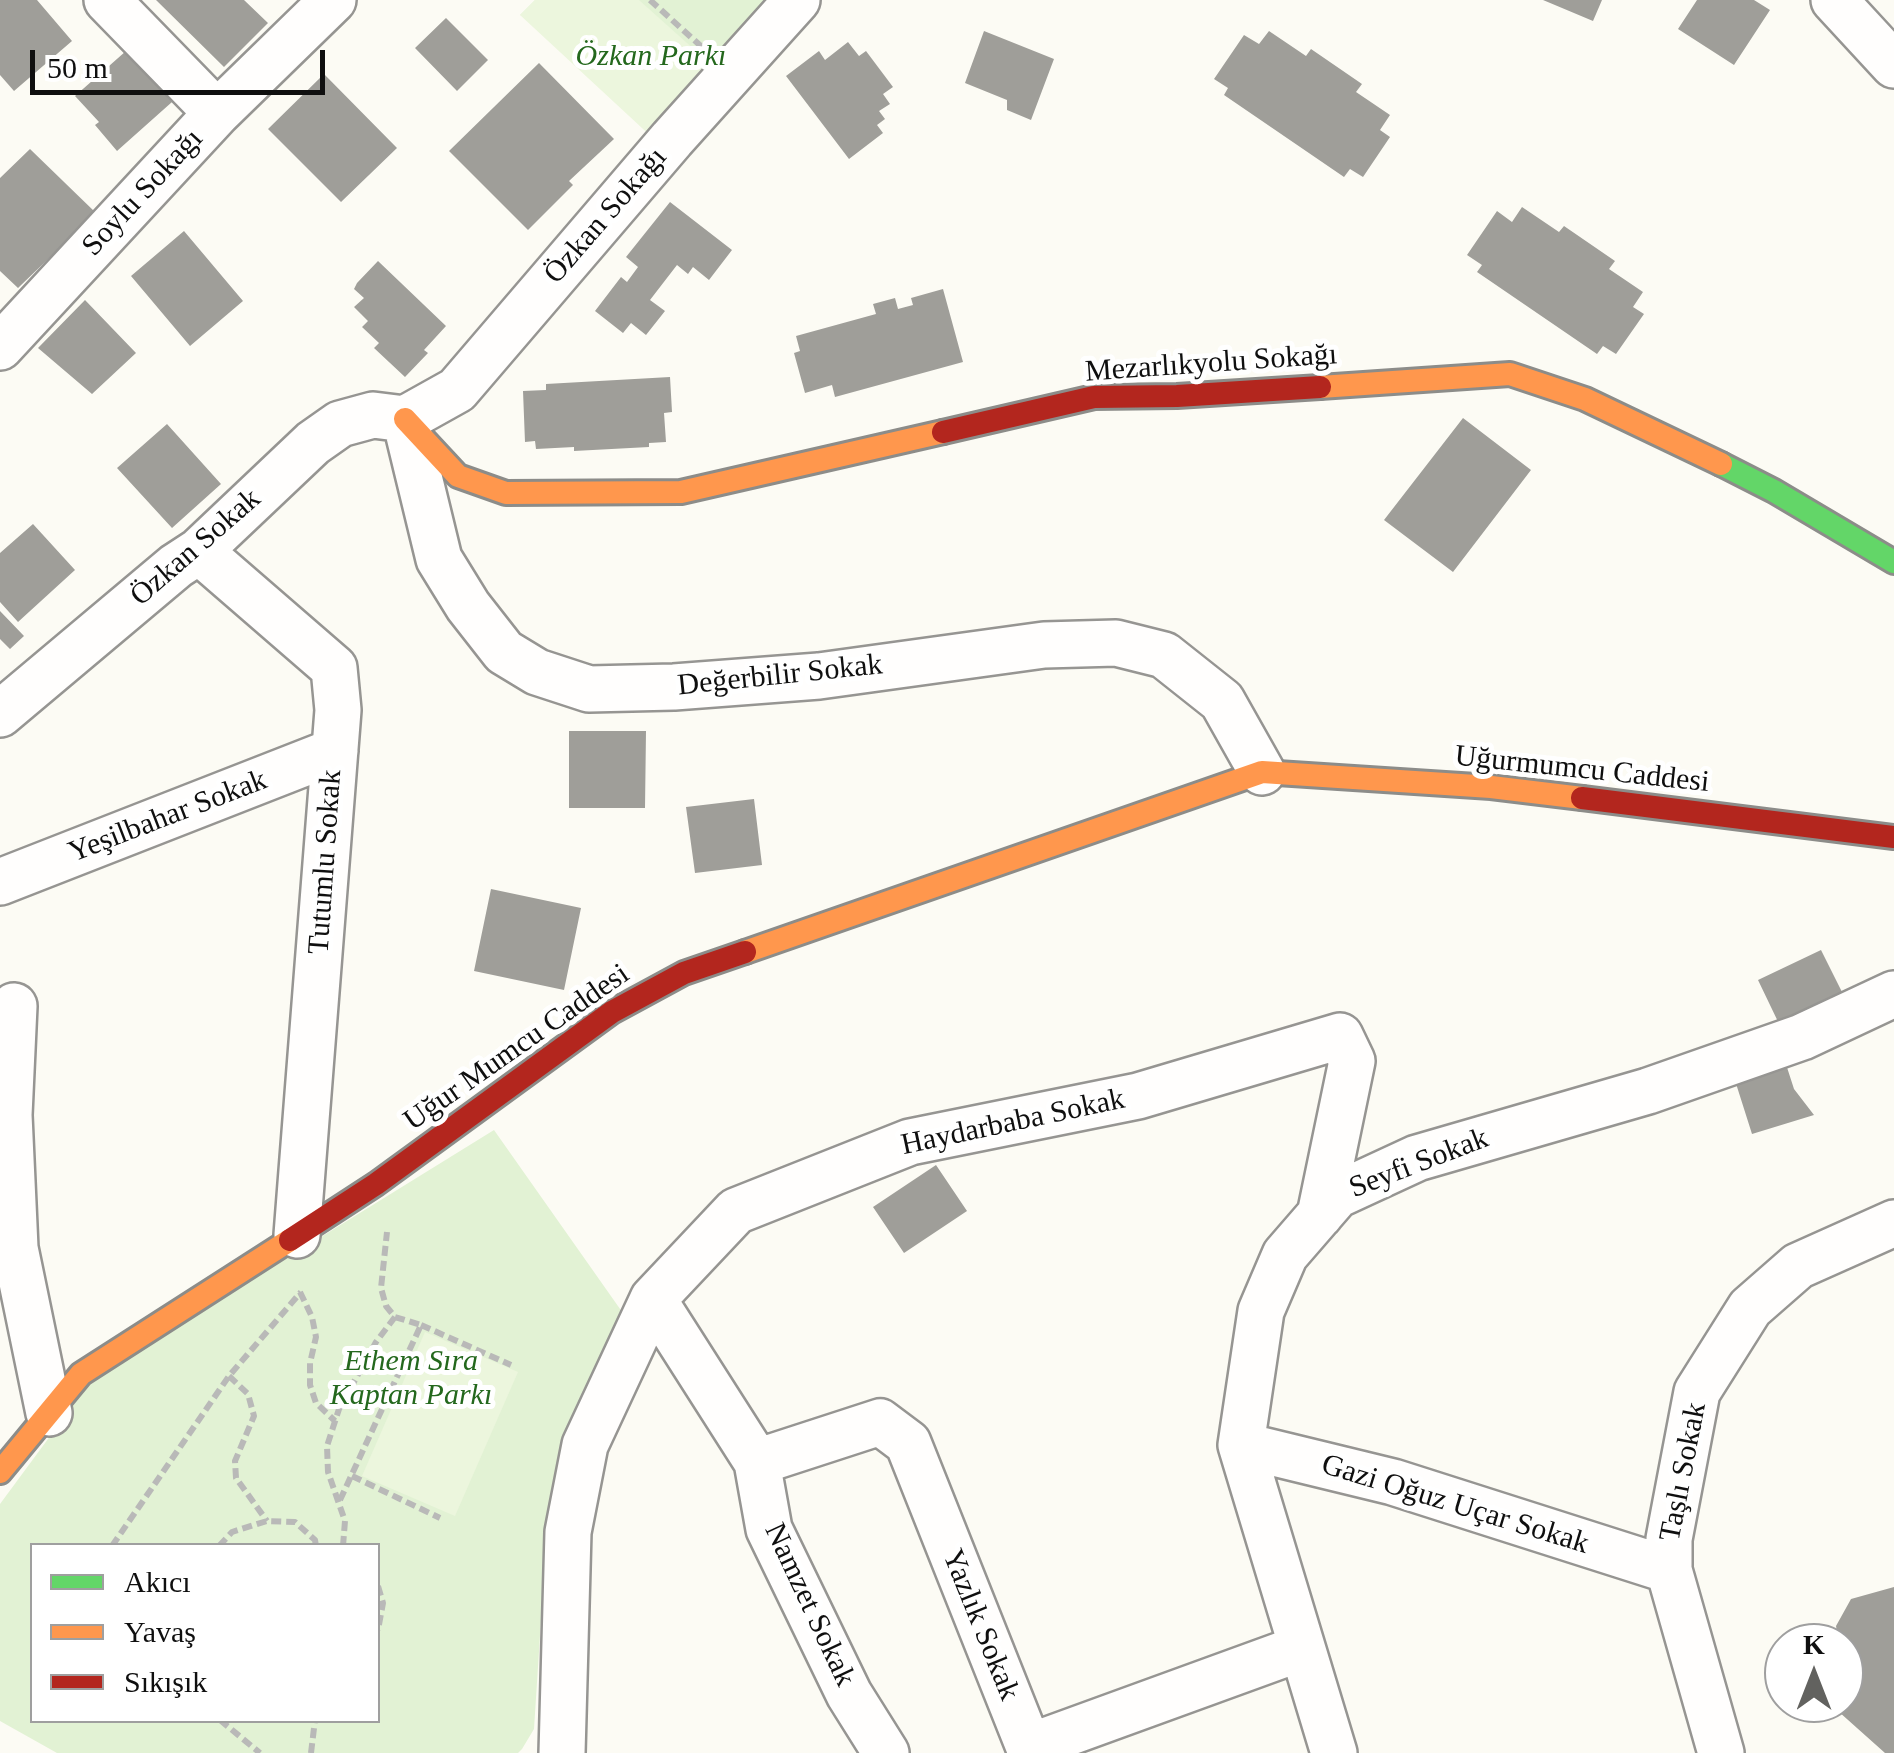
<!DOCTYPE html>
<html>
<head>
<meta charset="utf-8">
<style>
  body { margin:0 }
  #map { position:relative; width:1894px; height:1753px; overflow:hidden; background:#fcfbf4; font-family:"Times New Roman",serif }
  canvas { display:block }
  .legend { position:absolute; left:30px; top:1543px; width:350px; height:180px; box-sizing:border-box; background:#fff; border:2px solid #9f9f9f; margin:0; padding:12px 18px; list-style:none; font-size:30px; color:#0f0f0f }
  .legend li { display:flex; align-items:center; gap:20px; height:50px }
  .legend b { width:50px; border:2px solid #9f9f9f }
  .north { position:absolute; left:1764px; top:1623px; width:100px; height:100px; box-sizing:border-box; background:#fff; border:2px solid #9f9f9f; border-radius:50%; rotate:0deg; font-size:28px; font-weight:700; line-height:40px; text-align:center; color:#0f0f0f }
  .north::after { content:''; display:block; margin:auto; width:35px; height:45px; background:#62625f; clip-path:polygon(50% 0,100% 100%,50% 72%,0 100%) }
  .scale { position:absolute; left:30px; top:50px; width:295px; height:45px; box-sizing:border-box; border:5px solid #0f0f0f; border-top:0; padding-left:12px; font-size:30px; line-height:35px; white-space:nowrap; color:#0f0f0f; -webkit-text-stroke:8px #fff; paint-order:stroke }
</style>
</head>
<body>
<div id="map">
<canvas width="1894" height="1753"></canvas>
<ul class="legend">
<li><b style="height:12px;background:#63d668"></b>Akıcı</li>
<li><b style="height:12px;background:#ff974d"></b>Yavaş</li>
<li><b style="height:12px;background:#b3261e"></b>Sıkışık</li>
</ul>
<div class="north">K</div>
<div class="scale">50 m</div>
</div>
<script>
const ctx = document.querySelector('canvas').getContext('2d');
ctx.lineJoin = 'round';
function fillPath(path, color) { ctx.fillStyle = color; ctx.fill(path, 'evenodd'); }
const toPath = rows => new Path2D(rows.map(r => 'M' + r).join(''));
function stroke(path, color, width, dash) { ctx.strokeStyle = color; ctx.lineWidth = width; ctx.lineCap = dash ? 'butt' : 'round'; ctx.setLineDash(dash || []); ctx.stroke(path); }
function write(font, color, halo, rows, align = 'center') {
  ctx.font = font + ' "Times New Roman",serif'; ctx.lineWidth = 10; ctx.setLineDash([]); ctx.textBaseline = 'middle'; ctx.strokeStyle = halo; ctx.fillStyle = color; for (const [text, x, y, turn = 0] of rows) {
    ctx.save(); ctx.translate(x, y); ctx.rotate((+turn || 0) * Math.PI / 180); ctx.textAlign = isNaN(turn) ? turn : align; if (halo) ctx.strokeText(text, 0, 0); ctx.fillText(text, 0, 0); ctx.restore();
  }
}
const green = toPath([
  [535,0,777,0,716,69,520,15],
  [494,1130,625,1316,569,1440,548,1511,534,1729,522,1749,518,1753,57,1753,0,1721,0,1504,93,1378],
  [32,1546,378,1546,378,1720,32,1720]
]);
const pitch = toPath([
  [535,0,639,0,716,69,656,141,520,15],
  [425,1332,518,1372,455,1516,362,1476]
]);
const building = toPath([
  [0,0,37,0,72,41,14,91,0,75],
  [156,0,244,0,268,23,224,67],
  [1543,0,1602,0,1593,21],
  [1697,0,1754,0,1770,10,1734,65,1678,29],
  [446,18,488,60,457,91,415,48],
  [984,31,1054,59,1031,120,1007,110,1007,100,965,83],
  [1269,31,1306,56,1311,49,1362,84,1356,92,1390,115,1380,130,1390,137,1363,177,1350,169,1344,177,1224,95,1228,88,1214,79,1244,35,1259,44],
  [848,42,859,56,866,51,893,87,883,94,890,104,879,111,885,119,877,125,883,133,849,159,786,76,819,51,825,60],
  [126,51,172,102,117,151,95,125,99,122,75,96],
  [539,63,614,139,569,181,573,185,528,230,449,151],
  [324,74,397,148,341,202,268,129],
  [30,149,96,213,18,288,0,271,0,178],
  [670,202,732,250,709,280,693,267,688,274,677,265,650,300,665,311,646,335,631,323,623,333,595,311,621,277,627,282,638,267,626,257],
  [1522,207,1559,232,1564,226,1615,261,1609,269,1643,292,1633,307,1644,314,1616,354,1603,346,1597,354,1477,272,1482,265,1467,255,1497,211,1512,222],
  [184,231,243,301,190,346,131,276],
  [378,261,446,326,424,350,428,353,405,377,374,348,379,343,362,327,368,321,354,307,364,298,354,289,357,283],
  [943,289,963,362,835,397,832,385,805,393,794,353,800,351,796,336,876,314,873,304,895,298,898,309,913,305,911,298],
  [85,300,136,353,92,394,38,348],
  [670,377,672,412,664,413,666,442,649,443,649,447,574,451,574,447,536,449,535,441,525,442,523,391,546,390,546,384],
  [1463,418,1531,470,1453,572,1384,520],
  [167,424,221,484,172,528,117,468],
  [33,524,75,570,18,622,0,602,0,553],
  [0,611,24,636,10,649,0,639],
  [569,731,646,731,645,808,569,808],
  [754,799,762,865,695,873,686,807],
  [491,889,581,908,564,990,474,971],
  [1821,950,1846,1000,1782,1030,1758,980],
  [1783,1055,1794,1089,1814,1115,1752,1134,1732,1071],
  [936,1165,967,1211,904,1253,873,1207],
  [1894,1587,1894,1753,1885,1753,1829,1703,1844,1703,1844,1643,1839,1643,1836,1626,1851,1599]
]);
const path = toPath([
  [650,0,703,48],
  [300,1292,312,1317,316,1337,310,1363,310,1385,316,1403,335,1421],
  [421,1325,511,1365],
  [229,1376,248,1394,254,1416,235,1461,236,1478,267,1521],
  [352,1476,440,1518],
  [340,1500,421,1325,395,1317],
  [112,1546,229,1376,301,1292],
  [219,1546,232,1532,267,1521,295,1522,315,1540,316,1546],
  [343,1546,345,1521,328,1472,327,1446,339,1409,376,1342,395,1317,386,1306,381,1288,387,1232],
  [378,1586,383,1603,378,1630],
  [220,1720,260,1753],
  [311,1753,315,1720]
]);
const street = toPath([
  [107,0,217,113],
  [1834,0,1894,65],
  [0,347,217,113,333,0],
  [405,419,439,559,468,606,504,652,537,672,589,689,674,687,819,676,1044,645,1116,643,1164,655,1222,701,1262,772],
  [405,419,457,390,672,139,797,0],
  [199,551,334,668,338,710,297,1235],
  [0,714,176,566,199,551,313,443,340,424,373,415,405,419],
  [0,882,335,751],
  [14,1006,9,1115,15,1248,49,1413],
  [653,1299,757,1462,769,1529,849,1694,886,1753],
  [1241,1445,1393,1482,1669,1570],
  [757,1462,880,1422,908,1443,1029,1747,1301,1648],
  [562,1753,568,1532,585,1445,653,1299,736,1211,910,1142,1138,1096,1340,1036,1352,1061,1320,1215],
  [1334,1753,1241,1445,1261,1311,1285,1255,1337,1195,1417,1158,1648,1091,1802,1037,1894,994],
  [1721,1753,1669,1570,1669,1539,1697,1392,1750,1308,1798,1266,1894,1223]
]);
const fast = toPath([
  [1721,464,1774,491,1894,562]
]);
const slow = toPath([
  [1320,387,1510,374,1585,399,1721,464],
  [405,419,458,476,506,493,681,492,943,432],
  [745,952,1262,772,1491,787,1582,798],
  [0,1472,81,1374,290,1240]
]);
const jam = toPath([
  [943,432,1094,397,1177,396,1320,387],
  [1582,798,1894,837],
  [290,1240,376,1184,612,1012,684,973,745,952]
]);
const parkNames = [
  ["Özkan Parkı",651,57],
  ["Ethem Sıra",411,1362],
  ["Kaptan Parkı",411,1396]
];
const streetNames = [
  ["Soylu Sokağı",143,193,-47],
  ["Özkan Sokağı",606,216,-49],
  ["Mezarlıkyolu Sokağı",1211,364,-4],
  ["Özkan Sokak",196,548,-41],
  ["Değerbilir Sokak",780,676,-6],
  ["Uğurmumcu Caddesi",1582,770,6],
  ["Yeşilbahar Sokak",168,817,-21],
  ["Tutumlu Sokak",326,862,-86],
  ["Uğur Mumcu Caddesi",517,1048,-35],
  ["Haydarbaba Sokak",1013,1123,-12],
  ["Seyfi Sokak",1419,1164,-21],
  ["Taşlı Sokak",1684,1472,-79],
  ["Gazi Oğuz Uçar Sokak",1455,1505,17],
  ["Namzet Sokak",809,1605,65],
  ["Yazlık Sokak",980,1625,68]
];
fillPath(green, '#e2f2d4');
fillPath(pitch, '#ecf6dd');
fillPath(building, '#9f9e99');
stroke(street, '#969592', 50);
stroke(fast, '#8c8c89', 28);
stroke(slow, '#8c8c89', 28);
stroke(jam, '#8c8c89', 28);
stroke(path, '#b9b9b8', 6, [10, 5]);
stroke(street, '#fffefd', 45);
stroke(fast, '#63d668', 22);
stroke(slow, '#ff974d', 22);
stroke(jam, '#b3261e', 22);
write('italic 30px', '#24681d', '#fff', parkNames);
write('30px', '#0f0f0f', '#fff', streetNames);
</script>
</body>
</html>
